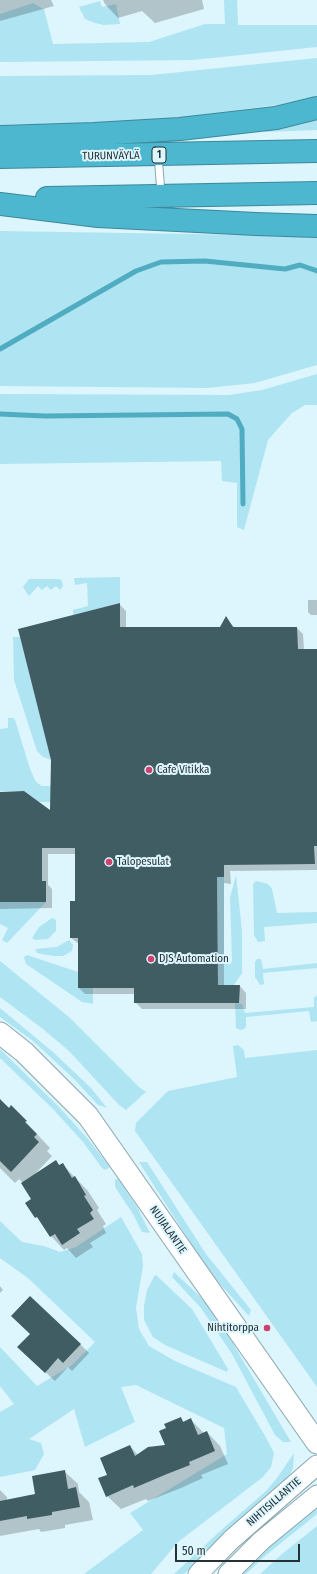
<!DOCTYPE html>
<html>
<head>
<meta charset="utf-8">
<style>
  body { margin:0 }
  #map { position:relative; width:317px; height:1574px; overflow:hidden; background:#ddf6fd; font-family:"Fira Sans Condensed",sans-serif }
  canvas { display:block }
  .scale { position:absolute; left:175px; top:1544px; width:125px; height:18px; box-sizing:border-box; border:2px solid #253135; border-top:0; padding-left:5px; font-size:12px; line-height:14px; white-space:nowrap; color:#253135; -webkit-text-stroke:3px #ddf6fd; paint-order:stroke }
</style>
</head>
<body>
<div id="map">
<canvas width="317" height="1574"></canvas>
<div class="scale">50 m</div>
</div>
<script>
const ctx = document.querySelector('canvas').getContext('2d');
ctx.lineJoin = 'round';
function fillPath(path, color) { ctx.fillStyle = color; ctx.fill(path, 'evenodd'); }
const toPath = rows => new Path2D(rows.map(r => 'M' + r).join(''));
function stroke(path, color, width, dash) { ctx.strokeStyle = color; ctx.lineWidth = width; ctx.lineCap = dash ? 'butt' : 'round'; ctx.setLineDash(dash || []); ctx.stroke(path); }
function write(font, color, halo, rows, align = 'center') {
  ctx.font = font + ' "Fira Sans Condensed",sans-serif'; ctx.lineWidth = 4; ctx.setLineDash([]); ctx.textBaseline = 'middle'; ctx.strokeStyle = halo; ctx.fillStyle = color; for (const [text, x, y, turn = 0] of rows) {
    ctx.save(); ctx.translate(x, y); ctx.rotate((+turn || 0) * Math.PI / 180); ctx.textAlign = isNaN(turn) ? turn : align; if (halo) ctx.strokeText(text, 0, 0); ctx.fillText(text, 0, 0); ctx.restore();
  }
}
const green = toPath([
  [224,0,237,0,238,25,317,25,317,47,193,60,0,62,0,14,33,3,44,9,53,44,149,42,205,24,225,24],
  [100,1,102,7,116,4,120,24,104,25,95,23,85,19,79,7],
  [317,58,317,96,278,105,150,121,0,125,0,76,151,75],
  [317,115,317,130,265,132,264,126],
  [0,231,317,236,317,365,255,383,207,388,0,386],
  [317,374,317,405,305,405,292,413,268,440,244,530,237,527,237,483,222,481,221,461,0,464,0,394,229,395,262,390],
  [120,577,120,603,73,615,73,610,88,606,87,583,75,585,74,578],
  [29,579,59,579,62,581,63,586,60,590,56,586,51,590,47,586,42,590,38,586,29,596,23,587],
  [13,637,20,637,51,760,43,757,37,751,14,680],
  [8,718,13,718,15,720,30,769,36,782,42,786,51,786,51,802,39,802,24,791,0,791,0,729,8,728],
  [236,875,242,931,242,973,234,985,218,985,218,964,231,964,232,960,230,898],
  [217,877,224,877,224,957,218,956],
  [256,881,268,884,272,889,277,913,317,912,317,923,264,927,265,941,258,942,254,935,253,884],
  [0,902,46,902,7,943,2,940,8,928,0,924],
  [52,918,56,920,56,931,48,939,35,940,32,938,39,927],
  [69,940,73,945,72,951,63,956,53,956,37,953,35,949,57,947],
  [27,955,78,972,78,988,93,988,93,1004,82,1002,26,964,24,957],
  [257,959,261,959,263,969,317,963,317,968,263,973,264,984,260,985,255,977,255,962],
  [0,961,69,1017,139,1087,146,1092,126,1110,119,1105,69,1051,43,1029,0,997],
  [317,995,317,1021,311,1022,309,1011,246,1017,246,1027,244,1029,240,1030,236,1028,235,1003,242,1004,245,1013,314,1007,314,998],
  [0,1008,53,1052,91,1088,107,1108,98,1105,74,1079,33,1041,0,1017],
  [238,1045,244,1050,245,1058,317,1050,317,1387,135,1131,136,1123,168,1091,237,1077,233,1046],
  [0,1049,59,1107,88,1139,110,1167,105,1170,102,1168,83,1142,53,1109,0,1058],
  [139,1162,147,1162,206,1254,251,1310,249,1316,209,1272],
  [118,1178,137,1207,150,1233,142,1232,133,1214,115,1187,115,1180],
  [121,1217,142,1254,143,1266,136,1308,139,1329,149,1346,175,1361,236,1387,265,1436,274,1453,271,1467,263,1477,178,1542,151,1574,84,1574,143,1530,130,1513,227,1454,224,1428,136,1385,121,1387,135,1422,85,1447,74,1409,29,1439,41,1443,44,1454,35,1470,0,1477,0,1412,14,1404,0,1386,0,1347,37,1386,72,1365,95,1342,28,1278,0,1258,0,1221,22,1242,44,1246,60,1252,76,1247],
  [174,1272,208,1304,215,1313,291,1442,283,1442,275,1435,232,1354,201,1308,172,1277],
  [155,1275,157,1276,192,1309,228,1369,227,1372,165,1345,153,1337,144,1320,144,1306,147,1290],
  [294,1453,293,1468,288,1479,184,1574,174,1574,219,1532,266,1491,277,1478],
  [317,1504,317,1514,265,1556,246,1574,237,1574],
  [317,1526,317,1574,260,1574,282,1554]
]);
const shadow = toPath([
  [0,0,51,0,54,6,0,21],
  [103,0,202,0,204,9,155,23,142,11,118,18,105,4],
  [308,600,317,600,317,615,311,615,308,612],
  [120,605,126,611,126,628,220,628,226,618,235,628,297,628,303,634,304,650,317,650,317,870,230,871,231,884,224,883,224,986,240,986,246,993,246,1009,142,1009,135,1002,135,994,85,994,79,988,79,944,71,938,76,902,76,854,48,854,48,885,52,889,52,908,0,909,0,792,51,812],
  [0,1100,24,1120,50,1148,47,1151,52,1156,34,1175,56,1162,60,1166,62,1164,88,1191,99,1208,97,1210,106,1224,103,1226,106,1233,90,1243,93,1247,76,1258,67,1248,64,1250,51,1236,27,1203,32,1200,23,1183,19,1179,15,1183,0,1168],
  [0,1286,3,1290,0,1293],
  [80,1344,89,1353,72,1371,68,1367,55,1381,28,1356],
  [180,1418,184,1422,190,1419,204,1433,207,1432,220,1446,228,1464,201,1475,203,1478,181,1488,148,1501,146,1499,121,1509,107,1496,109,1475,130,1446,138,1455,166,1445,167,1428],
  [64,1471,78,1484,79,1492,89,1502,93,1520,65,1525,65,1528,41,1532,39,1529,0,1536,0,1490,7,1497,7,1500,36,1495]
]);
const stream = toPath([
  [0,349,136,271,161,262,205,261,285,269,300,265,317,271],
  [0,414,45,416,228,414,237,419,242,429,243,504]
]);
const building = toPath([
  [120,603,120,627,220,627,226,616,233,627,297,627,298,649,317,649,317,846,314,846,315,864,224,865,224,877,217,877,218,985,240,985,239,1003,134,1003,134,988,78,988,78,938,70,938,70,901,75,901,75,848,42,848,42,881,46,881,46,902,0,902,0,792,24,791,50,810,51,760,18,629],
  [0,1099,9,1108,11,1105,27,1121,25,1122,37,1134,34,1137,39,1142,11,1172,0,1161],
  [56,1160,59,1165,63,1163,72,1178,75,1176,86,1195,84,1196,93,1210,90,1213,94,1219,77,1229,80,1233,62,1245,55,1234,50,1237,37,1217,35,1218,25,1203,31,1199,21,1183],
  [30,1296,81,1344,63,1363,58,1358,45,1373,17,1347,30,1334,11,1316],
  [181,1417,183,1422,191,1418,198,1435,207,1431,215,1451,189,1462,190,1465,167,1474,134,1488,133,1485,106,1497,98,1478,107,1475,100,1458,130,1445,135,1456,148,1447,165,1445,159,1431,166,1428,164,1424],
  [65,1470,68,1489,76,1487,80,1507,52,1512,52,1515,27,1519,27,1516,0,1521,0,1501,35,1494,32,1476]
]);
const service = toPath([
  [158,155,161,193]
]);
const tertiary = toPath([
  [198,1574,231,1540,317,1465],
  [228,1574,261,1541,317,1495]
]);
const secondary = toPath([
  [0,1033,24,1052,88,1116,317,1443]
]);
const motorway = toPath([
  [0,137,94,134,180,129,276,118,317,108],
  [0,157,317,151],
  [47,198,317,193],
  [0,204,98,216,256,224,317,226]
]);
const markers = [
  [149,770,4,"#ce406e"],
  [109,862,4,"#ce406e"],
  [151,959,4,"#ce406e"],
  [267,1328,4,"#ce406e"]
];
const shields = [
  [159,155,14]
];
const shieldNames = [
  ["1",159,155]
];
const streetNames = [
  ["TURUNVÄYLÄ",111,156,-1],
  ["NUIJALANTIE",168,1230,55],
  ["NIHTISILLANTIE",274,1502,-41]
];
const poiNames = [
  ["Cafe Vitikka",157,770],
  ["Talopesulat",117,862],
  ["DJS Automation",159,959],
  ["Nihtitorppa",259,1328,"right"]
];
fillPath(green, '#afe4f2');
fillPath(shadow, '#0003');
stroke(stream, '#50acc1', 5);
fillPath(building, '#415d64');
stroke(service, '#8aa7af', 9);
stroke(tertiary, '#8aa7af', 21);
stroke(secondary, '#8aa7af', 23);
stroke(motorway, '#3e8899', 24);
stroke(service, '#fff', 7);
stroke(tertiary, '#fff', 19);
stroke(secondary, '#fff', 21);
stroke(motorway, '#4cb7cf', 22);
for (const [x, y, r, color] of markers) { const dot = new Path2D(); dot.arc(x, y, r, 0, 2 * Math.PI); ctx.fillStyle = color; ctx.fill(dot); stroke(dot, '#ddf6fd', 1.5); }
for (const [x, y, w] of shields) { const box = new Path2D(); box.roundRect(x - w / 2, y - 8, w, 16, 3); ctx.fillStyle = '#ddf6fd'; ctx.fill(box); stroke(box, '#253135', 1); }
write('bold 10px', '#253135', null, shieldNames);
write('11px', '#253135', '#ddf6fd', streetNames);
write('11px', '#253135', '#ddf6fd', poiNames, 'left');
</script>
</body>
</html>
